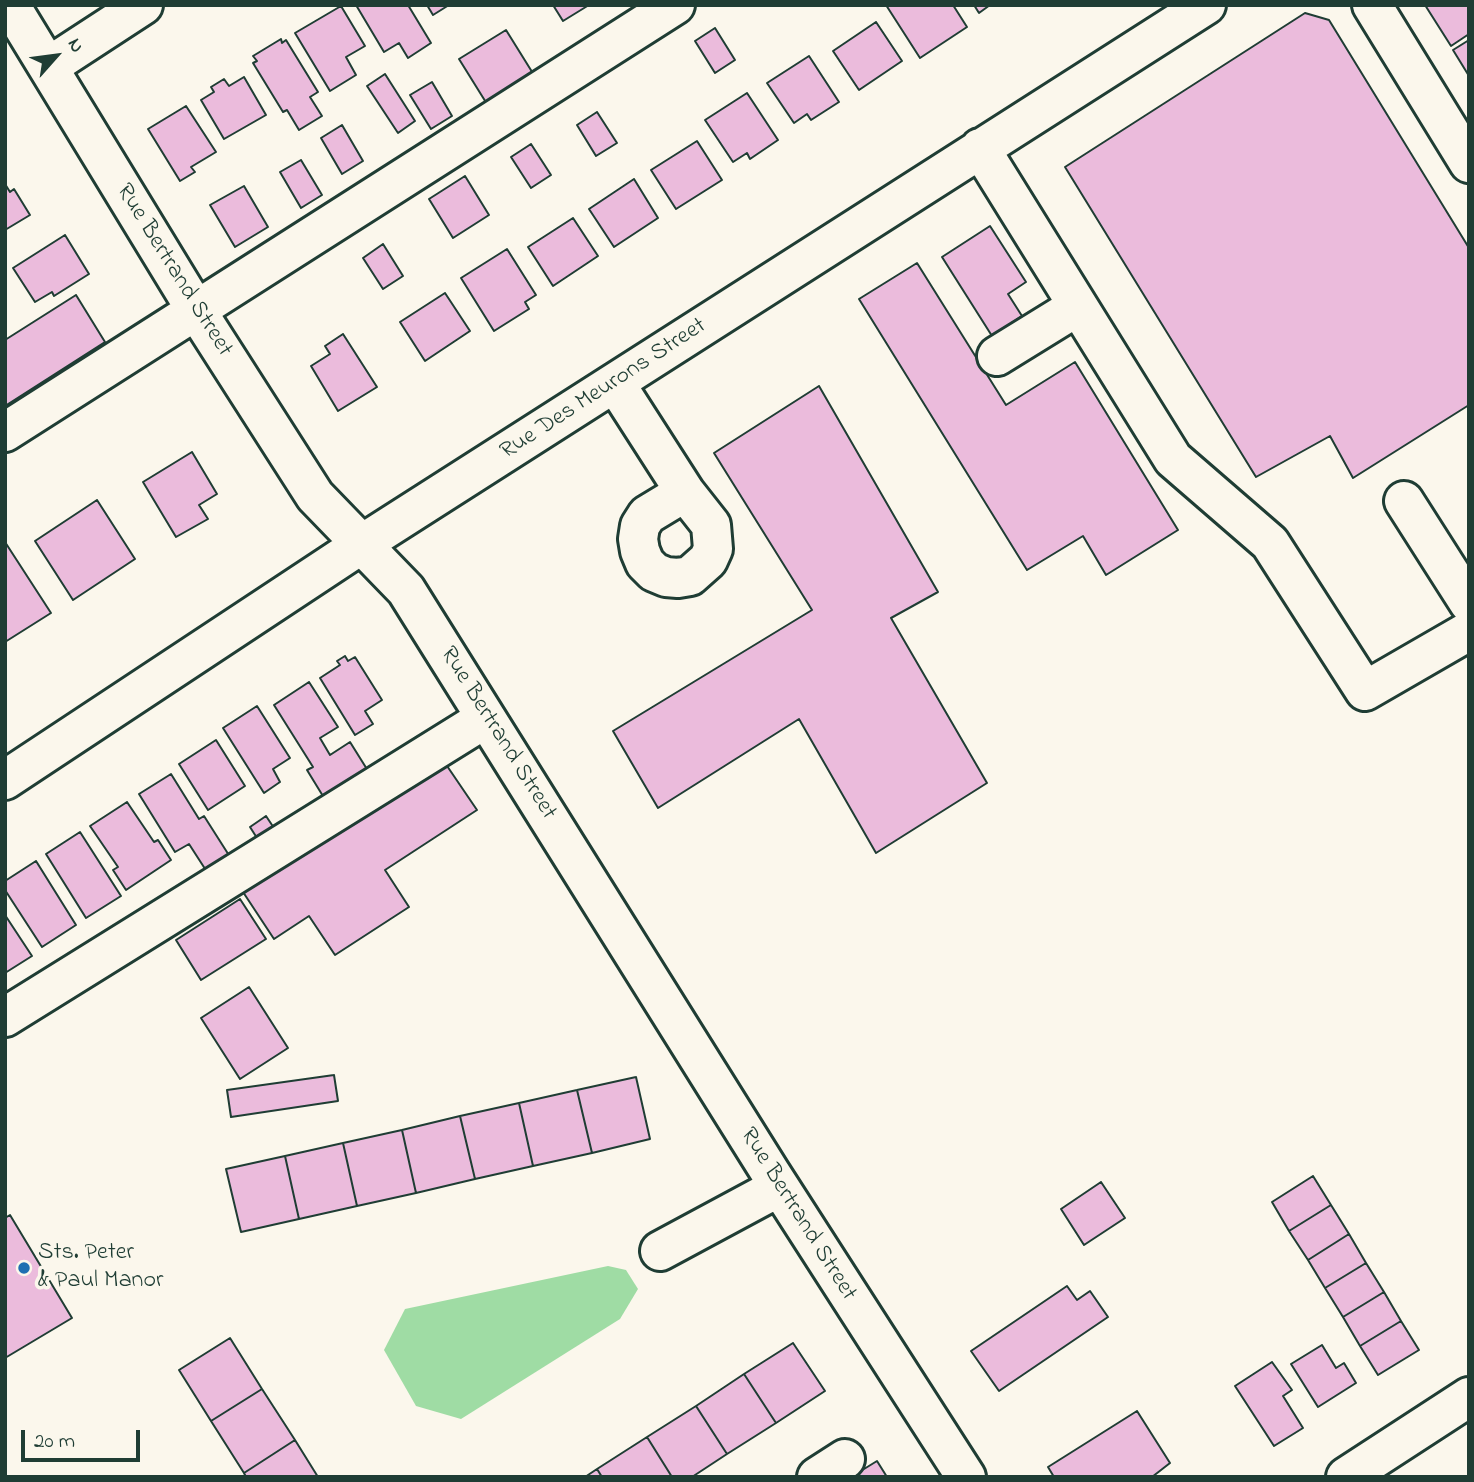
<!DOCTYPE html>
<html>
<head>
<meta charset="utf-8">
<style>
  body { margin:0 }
  #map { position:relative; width:1474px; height:1482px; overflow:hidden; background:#fbf7ec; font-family:"Indie Flower",sans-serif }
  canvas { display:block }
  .frame { position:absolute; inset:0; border:7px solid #1f3d34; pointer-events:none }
  .north { position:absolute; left:21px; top:21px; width:70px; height:70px; -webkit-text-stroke:5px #fbf7ec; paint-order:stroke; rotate:62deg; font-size:19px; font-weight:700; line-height:28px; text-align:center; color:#1f3d34 }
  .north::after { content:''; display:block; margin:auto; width:24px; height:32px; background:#1f3d34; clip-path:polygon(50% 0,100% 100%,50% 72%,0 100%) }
  .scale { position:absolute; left:21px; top:1430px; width:119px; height:32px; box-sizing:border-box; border:4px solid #1f3d34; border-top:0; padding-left:9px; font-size:21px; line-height:24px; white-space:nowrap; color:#1f3d34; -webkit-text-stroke:5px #fbf7ec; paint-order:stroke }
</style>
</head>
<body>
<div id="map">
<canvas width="1474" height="1482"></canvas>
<div class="frame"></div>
<div class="north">N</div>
<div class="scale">20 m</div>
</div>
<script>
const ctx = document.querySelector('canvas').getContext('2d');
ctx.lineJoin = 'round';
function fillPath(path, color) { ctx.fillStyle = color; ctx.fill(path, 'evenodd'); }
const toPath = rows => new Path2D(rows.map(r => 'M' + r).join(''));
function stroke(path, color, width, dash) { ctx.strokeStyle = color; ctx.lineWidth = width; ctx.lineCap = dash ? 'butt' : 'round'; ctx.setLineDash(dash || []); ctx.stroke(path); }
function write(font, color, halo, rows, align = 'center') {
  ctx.font = font + ' "Indie Flower",sans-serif'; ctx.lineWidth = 7; ctx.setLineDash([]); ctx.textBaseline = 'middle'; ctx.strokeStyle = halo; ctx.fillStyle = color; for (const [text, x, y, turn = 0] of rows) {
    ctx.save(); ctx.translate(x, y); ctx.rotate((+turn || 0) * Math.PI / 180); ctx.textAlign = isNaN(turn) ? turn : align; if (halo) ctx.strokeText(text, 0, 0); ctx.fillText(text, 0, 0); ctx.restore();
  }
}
const green = toPath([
  [608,1266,626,1270,638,1289,620,1319,461,1419,416,1406,384,1350,405,1309]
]);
const building = toPath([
  [356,5,408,5,431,43,408,58,399,43,384,52,356,5],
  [427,5,449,5,433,15,427,5],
  [553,5,589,5,563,21,553,5],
  [886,5,953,5,967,27,920,58,886,5],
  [974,5,990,5,979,13,974,5],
  [1425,5,1469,5,1469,34,1451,46,1425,5],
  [341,6,365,46,346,57,356,75,330,91,295,33,341,6],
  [1305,13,1329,20,1469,248,1469,405,1353,478,1330,436,1256,477,1065,167,1305,13],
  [876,22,902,61,859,90,833,51,876,22],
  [715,28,735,60,715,73,695,41,715,28],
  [506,30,534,75,487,104,459,59,506,30],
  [281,39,282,43,286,40,318,92,310,97,322,116,299,130,287,110,283,112,253,63,257,61,253,56,281,39],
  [1469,40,1469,76,1453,50,1469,40],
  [809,56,839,102,811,120,807,114,794,123,767,83,809,56],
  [385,74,415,121,398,133,367,86,385,74],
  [244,77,266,115,224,139,201,100,214,92,211,87,224,79,229,86,244,77],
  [432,82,452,116,431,129,410,95,432,82],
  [747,93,778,140,750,159,747,153,733,162,705,120,747,93],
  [186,106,216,152,191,167,195,172,180,181,148,129,186,106],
  [597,112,617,143,596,156,577,125,597,112],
  [342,125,363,161,342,174,321,138,342,125],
  [697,141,722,180,676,209,651,170,697,141],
  [531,144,551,175,531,188,511,157,531,144],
  [301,160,322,195,301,208,280,172,301,160],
  [465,176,489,215,453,238,429,199,465,176],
  [634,179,658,218,614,247,589,209,634,179],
  [5,184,10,192,14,189,30,215,5,230,5,184],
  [244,186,268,227,235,247,210,205,244,186],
  [573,218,598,256,553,286,528,247,573,218],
  [990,226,1026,282,1008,294,1022,316,992,336,942,257,990,226],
  [65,235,89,274,54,296,52,292,35,302,13,268,65,235],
  [383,244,403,276,383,289,363,258,383,244],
  [507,249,536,295,525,302,529,309,494,331,461,278,507,249],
  [917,263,1006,405,1075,362,1178,530,1106,575,1083,536,1027,570,859,299,917,263],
  [445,293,470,331,425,361,400,322,445,293],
  [76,295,105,342,5,406,5,340,76,295],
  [343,334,377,387,338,411,311,366,330,354,325,346,343,334],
  [819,386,938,592,891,618,987,783,876,853,799,719,658,808,613,731,812,610,714,453,819,386],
  [192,452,217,494,199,505,208,519,176,537,143,482,192,452],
  [97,500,135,559,73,600,35,541,97,500],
  [5,542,51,613,5,642,5,542],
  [345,656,348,661,355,657,382,700,365,711,373,724,355,735,320,678,340,665,337,661,345,656],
  [309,682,338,727,320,738,330,755,350,742,370,774,326,801,307,770,313,767,274,705,309,682],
  [257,706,290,758,273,769,280,782,264,793,223,728,257,706],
  [216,740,245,786,208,810,179,764,216,740],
  [443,760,477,810,385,870,409,907,335,955,309,916,274,939,243,892,443,760],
  [171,774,199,819,204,816,232,860,209,875,189,844,175,852,139,794,171,774],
  [127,802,154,842,158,840,171,860,126,890,113,870,118,867,90,826,127,802],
  [266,816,274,828,257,838,250,827,266,816],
  [80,832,121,896,86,918,46,854,80,832],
  [36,861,76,925,42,947,5,890,5,881,36,861],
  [240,899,266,939,201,980,176,940,240,899],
  [5,915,32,956,5,973,5,915],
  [249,987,288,1048,240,1079,201,1018,249,987],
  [334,1075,338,1101,231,1117,227,1090,334,1075],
  [636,1077,650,1139,592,1153,577,1090,636,1077],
  [577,1090,592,1153,533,1166,519,1103,577,1090],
  [519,1103,533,1166,475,1179,460,1116,519,1103],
  [460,1116,475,1179,416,1193,402,1130,460,1116],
  [402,1130,416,1193,357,1206,343,1143,402,1130],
  [343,1143,357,1206,299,1219,285,1156,343,1143],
  [285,1156,299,1219,241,1232,226,1169,285,1156],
  [1313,1176,1331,1205,1289,1231,1272,1202,1313,1176],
  [1101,1182,1125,1218,1084,1245,1061,1209,1101,1182],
  [1331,1205,1349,1234,1308,1260,1289,1231,1331,1205],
  [10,1215,72,1318,5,1358,5,1218,10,1215],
  [1349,1234,1366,1263,1325,1288,1308,1260,1349,1234],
  [1366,1263,1384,1292,1343,1317,1325,1288,1366,1263],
  [1067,1286,1077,1300,1090,1291,1108,1317,999,1391,971,1351,1067,1286],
  [1384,1292,1401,1321,1360,1346,1343,1317,1384,1292],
  [1401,1321,1419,1350,1378,1375,1360,1346,1401,1321],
  [230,1338,262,1389,211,1421,179,1370,230,1338],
  [793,1343,825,1391,776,1423,744,1374,793,1343],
  [1322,1345,1336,1368,1344,1363,1356,1383,1318,1407,1291,1364,1322,1345],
  [1272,1362,1292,1390,1283,1396,1303,1428,1274,1446,1235,1386,1272,1362],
  [744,1374,776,1423,727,1454,696,1406,744,1374],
  [262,1389,295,1440,244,1473,211,1421,262,1389],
  [696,1406,727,1454,692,1477,672,1477,647,1437,696,1406],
  [1137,1411,1170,1463,1152,1477,1054,1477,1048,1467,1137,1411],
  [647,1437,672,1477,602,1477,597,1469,647,1437],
  [295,1440,318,1477,246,1477,244,1473,295,1440],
  [877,1461,887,1477,851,1477,877,1461],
  [597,1469,602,1477,585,1477,597,1469]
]);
const minor = toPath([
  [10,5,196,310,315,496,406,590,770,1172,966,1477],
  [1372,5,1469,163],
  [48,67,143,5],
  [980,148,1173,459,1270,543,1365,691,1469,631],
  [997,356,1078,306],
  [615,383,685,492],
  [5,432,675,5],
  [685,492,711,525,713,549,708,560,690,576,678,578,666,577,654,572,645,563,640,551,638,539,640,526,647,515,685,492],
  [1404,501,1469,603],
  [5,780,362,544,1206,5],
  [5,1017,486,718],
  [660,1251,779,1187],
  [817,1477,845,1459],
  [1346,1477,1469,1397]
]);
const markers = [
  [24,1268,7,"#1f6fb2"]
];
const streetNames = [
  ["Rue Bertrand Street",173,271,58],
  ["Rue Des Meurons Street",604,390,-33],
  ["Rue Bertrand Street",497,734,58],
  ["Rue Bertrand Street",797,1215,58]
];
const poiNames = [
  ["Sts. Peter",38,1254],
  ["& Paul Manor",38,1282]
];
fillPath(green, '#9fdca4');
fillPath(building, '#ebbbdc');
stroke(building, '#1f3d34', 2);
stroke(minor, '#1f3d34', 44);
stroke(minor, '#fbf7ec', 38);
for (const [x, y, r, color] of markers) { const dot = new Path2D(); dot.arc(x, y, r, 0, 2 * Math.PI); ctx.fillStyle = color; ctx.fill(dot); stroke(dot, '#fbf7ec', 2.5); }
write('24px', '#1f3d34', '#fbf7ec', streetNames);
write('24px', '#1f3d34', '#fbf7ec', poiNames, 'left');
</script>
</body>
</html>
